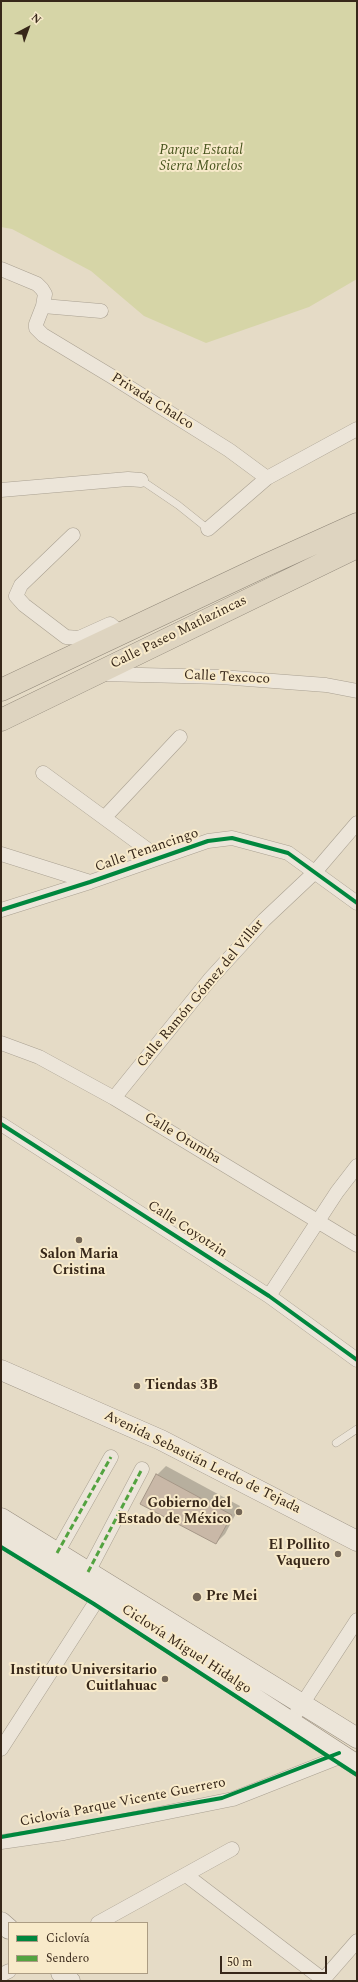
<!DOCTYPE html>
<html>
<head>
<meta charset="utf-8">
<style>
  body { margin:0 }
  #map { position:relative; width:358px; height:1982px; overflow:hidden; background:#e5dbc6; font-family:Spectral,serif }
  canvas { display:block }
  .frame { position:absolute; inset:0; border:2px solid #372719; pointer-events:none }
  .legend { position:absolute; left:8px; top:1922px; width:140px; height:52px; box-sizing:border-box; background:#f8eaca; border:1px solid #ab9c83; margin:0; padding:5px 7px; list-style:none; font-size:12px; color:#372719 }
  .legend li { display:flex; align-items:center; gap:8px; height:20px }
  .legend b { width:20px; border:1px solid #ab9c83 }
  .north { position:absolute; left:8px; top:8px; width:40px; height:40px; -webkit-text-stroke:3px #f8eaca; paint-order:stroke; rotate:41deg; font-size:11px; font-weight:700; line-height:16px; text-align:center; color:#372719 }
  .north::after { content:''; display:block; margin:auto; width:14px; height:18px; background:#372719; clip-path:polygon(50% 0,100% 100%,50% 72%,0 100%) }
  .scale { position:absolute; left:220px; top:1956px; width:107px; height:18px; box-sizing:border-box; border:2px solid #372719; border-top:0; padding-left:5px; font-size:12px; line-height:14px; white-space:nowrap; color:#372719; -webkit-text-stroke:3px #f8eaca; paint-order:stroke }
</style>
</head>
<body>
<div id="map">
<canvas width="358" height="1982"></canvas>
<div class="frame"></div>
<ul class="legend">
<li><b style="height:5px;background:#00873e"></b>Ciclovía</li>
<li><b style="height:5px;background:#53a340"></b>Sendero</li>
</ul>
<div class="north">N</div>
<div class="scale">50 m</div>
</div>
<script>
const ctx = document.querySelector('canvas').getContext('2d');
ctx.lineJoin = 'round';
function fillPath(path, color) { ctx.fillStyle = color; ctx.fill(path, 'evenodd'); }
const toPath = rows => new Path2D(rows.map(r => 'M' + r).join(''));
function stroke(path, color, width, dash) { ctx.strokeStyle = color; ctx.lineWidth = width; ctx.lineCap = dash ? 'butt' : 'round'; ctx.setLineDash(dash || []); ctx.stroke(path); }
function write(font, color, halo, rows, align = 'center') {
  ctx.font = font + ' Spectral,serif'; ctx.lineWidth = 4; ctx.setLineDash([]); ctx.textBaseline = 'middle'; ctx.strokeStyle = halo; ctx.fillStyle = color; for (const [text, x, y, turn = 0] of rows) {
    ctx.save(); ctx.translate(x, y); ctx.rotate((+turn || 0) * Math.PI / 180); ctx.textAlign = isNaN(turn) ? turn : align; if (halo) ctx.strokeText(text, 0, 0); ctx.fillText(text, 0, 0); ctx.restore();
  }
}
const green = toPath([
  [1,1,357,1,357,279,309,307,206,343,144,316,91,271,12,229,1,227]
]);
const shadow = toPath([
  [166,1466,240,1506,225,1534,216,1543,157,1475]
]);
const building = toPath([
  [156,1474,232,1515,216,1544,140,1504,156,1474]
]);
const service = toPath([
  [141,480,178,505,208,529],
  [336,1443,357,1429]
]);
const minor = toPath([
  [1,269,37,284,42,289,45,294,43,306,36,324,36,328,43,335,111,376,229,450,267,478],
  [43,306,101,311],
  [1,490,128,479,141,480],
  [208,529,267,478,357,429],
  [73,535,21,585,16,596,24,605,66,637,79,638,110,624,122,634],
  [102,674,221,677,326,685,357,691],
  [43,773,159,858],
  [105,817,180,737],
  [1,854,90,882],
  [1,910,90,882,208,841,232,838,288,853,357,903],
  [1,1043,39,1057,114,1098,357,1245],
  [114,1098,211,978,264,920,315,872,357,823],
  [1,1124,269,1296,357,1360],
  [269,1296,337,1192,357,1166],
  [57,1553,111,1457],
  [88,1572,142,1469],
  [297,1712,357,1620],
  [1,1749,99,1597],
  [1,1842,64,1833,233,1799,342,1756],
  [186,1875,325,1981],
  [98,1923,232,1849],
  [1,1975,9,1971],
  [322,1981,357,1941]
]);
const secondary = toPath([
  [1,1370,161,1440,357,1541],
  [1,1518,357,1738],
  [1,1537,99,1597,357,1765],
  [1,1922,9,1929],
  [61,1973,70,1981]
]);
const trunk = toPath([
  [1,690,264,566,357,524],
  [1,720,357,547]
]);
const quiet = toPath([
  [57,1553,111,1457],
  [88,1572,142,1469]
]);
const cycleway = toPath([
  [1,910,90,882,208,841,232,838,288,853,357,903],
  [1,1124,269,1296,357,1360],
  [1,1547,94,1604,357,1775],
  [1,1837,222,1798,339,1753]
]);
const markers = [
  [79,1240,4,"#746656"],
  [137,1386,4,"#746656"],
  [239,1512,4,"#746656"],
  [338,1554,4,"#746656"],
  [197,1597,5,"#746656"],
  [165,1679,4,"#746656"]
];
const parkNames = [
  ["Parque Estatal",201,151],
  ["Sierra Morelos",201,167]
];
const streetNames = [
  ["Privada Chalco",152,402,32],
  ["Calle Paseo Matlazincas",179,633,-26],
  ["Calle Texcoco",227,678,3],
  ["Calle Tenancingo",147,851,-19],
  ["Calle Ramón Gómez del Villar",201,994,-50],
  ["Calle Otumba",182,1139,31],
  ["Calle Coyotzin",187,1230,33],
  ["Avenida Sebastián Lerdo de Tejada",202,1463,26],
  ["Ciclovía Miguel Hidalgo",186,1650,33],
  ["Ciclovía Parque Vicente Guerrero",123,1803,-11]
];
const poiNames = [
  ["Salon Maria",79,1255,"center"],
  ["Cristina",79,1271,"center"],
  ["Tiendas 3B",145,1386,"left"],
  ["Gobierno del",231,1504],
  ["Estado de México",231,1520],
  ["El Pollito",330,1546],
  ["Vaquero",330,1562],
  ["Pre Mei",206,1597,"left"],
  ["Instituto Universitario",157,1671],
  ["Cuitlahuac",157,1687]
];
fillPath(green, '#d6d5a7');
fillPath(shadow, '#0003');
fillPath(building, '#c9b8a7');
stroke(building, '#a49686', 1);
stroke(service, '#a9a091', 8);
stroke(minor, '#a9a091', 15);
stroke(secondary, '#998f80', 21);
stroke(trunk, '#8e8577', 23);
stroke(service, '#ece5d9', 7);
stroke(minor, '#ece5d9', 14);
stroke(secondary, '#ece5d9', 20);
stroke(trunk, '#ded4c0', 22);
stroke(quiet, '#53a340', 3, [6, 3]);
stroke(cycleway, '#00873e', 4);
for (const [x, y, r, color] of markers) { const dot = new Path2D(); dot.arc(x, y, r, 0, 2 * Math.PI); ctx.fillStyle = color; ctx.fill(dot); stroke(dot, '#f8eaca', 1.5); }
write('italic 14px', '#48551e', '#f8eaca', parkNames);
write('14px', '#372719', '#f8eaca', streetNames);
write('bold 14px', '#372719', '#f8eaca', poiNames, 'right');
</script>
</body>
</html>
